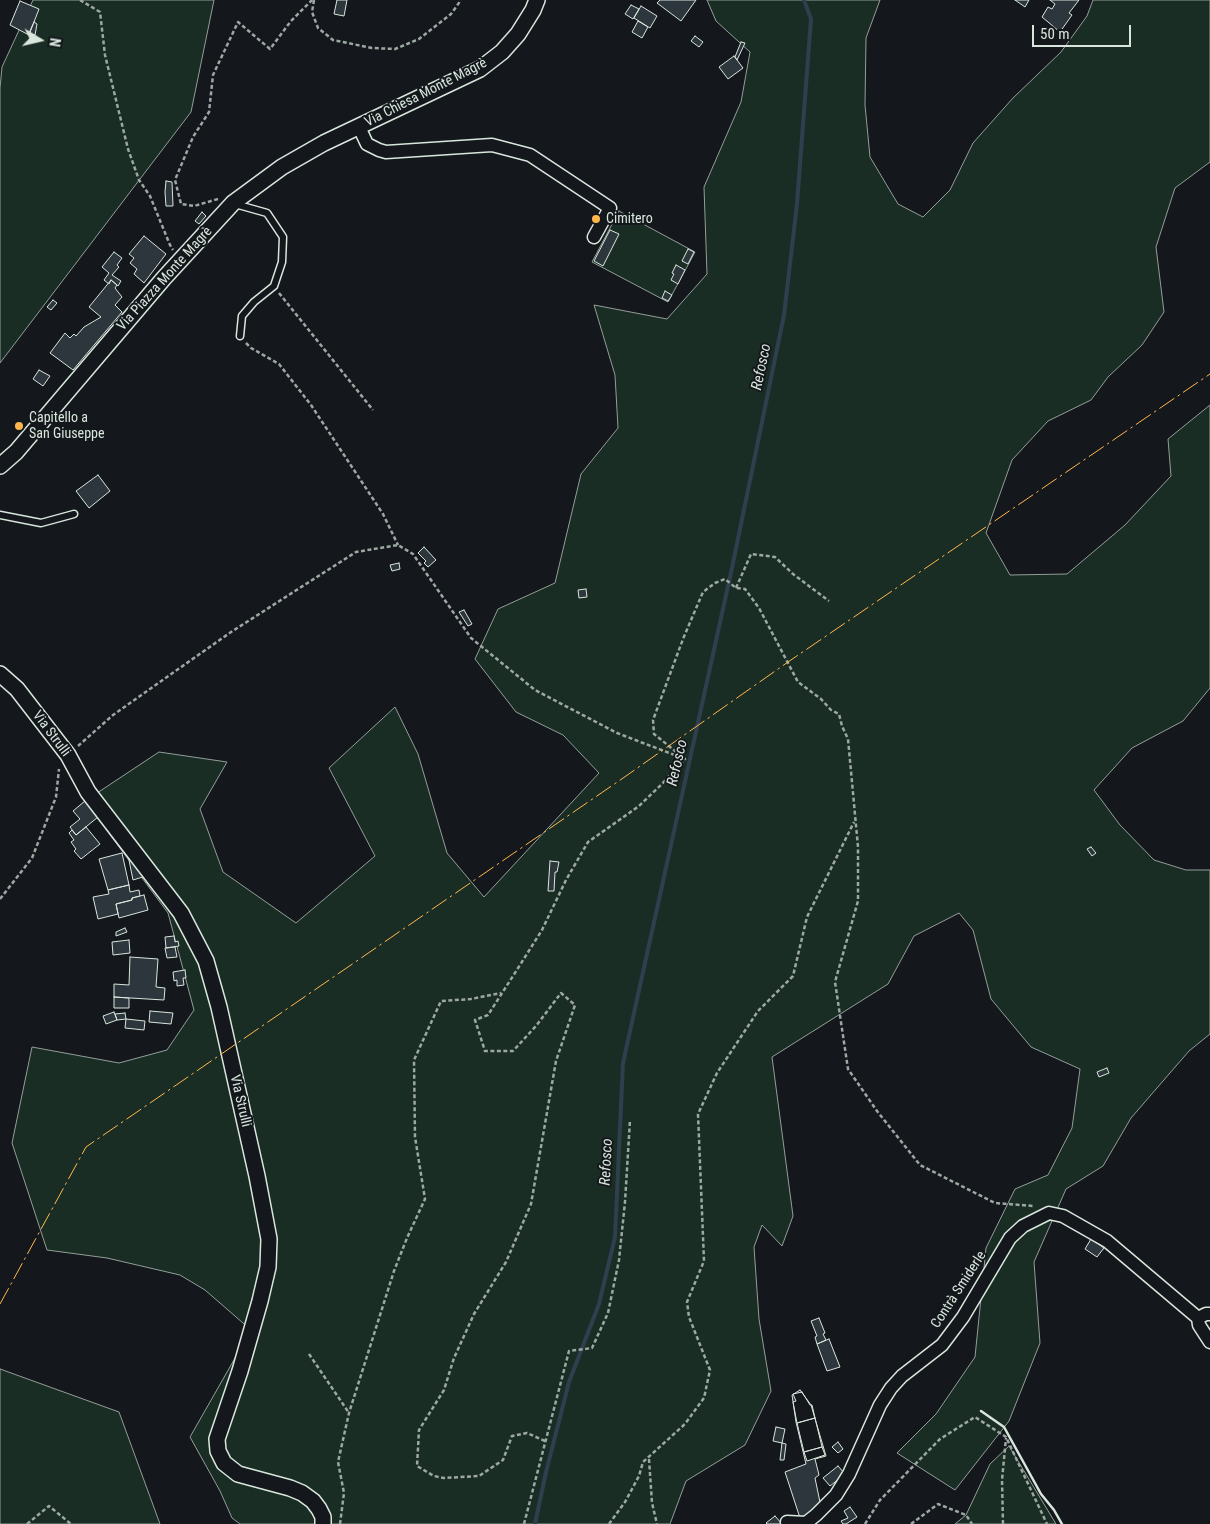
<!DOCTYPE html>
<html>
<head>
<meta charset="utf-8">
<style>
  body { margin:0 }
  #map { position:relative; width:1210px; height:1524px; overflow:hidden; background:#14181c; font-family:"Roboto Condensed",sans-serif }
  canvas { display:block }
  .north { position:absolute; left:15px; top:15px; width:50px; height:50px; -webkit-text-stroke:4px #14181c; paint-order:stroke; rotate:99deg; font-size:14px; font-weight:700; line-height:20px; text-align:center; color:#d8e6dc }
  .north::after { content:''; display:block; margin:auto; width:18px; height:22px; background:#d8e6dc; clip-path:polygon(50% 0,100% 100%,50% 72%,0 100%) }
  .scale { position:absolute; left:1032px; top:25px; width:99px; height:22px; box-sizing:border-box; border:2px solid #d8e6dc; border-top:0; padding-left:6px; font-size:15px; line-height:18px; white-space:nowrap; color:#d8e6dc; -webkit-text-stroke:4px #14181c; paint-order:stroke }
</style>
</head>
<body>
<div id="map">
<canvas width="1210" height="1524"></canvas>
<div class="north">N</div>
<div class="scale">50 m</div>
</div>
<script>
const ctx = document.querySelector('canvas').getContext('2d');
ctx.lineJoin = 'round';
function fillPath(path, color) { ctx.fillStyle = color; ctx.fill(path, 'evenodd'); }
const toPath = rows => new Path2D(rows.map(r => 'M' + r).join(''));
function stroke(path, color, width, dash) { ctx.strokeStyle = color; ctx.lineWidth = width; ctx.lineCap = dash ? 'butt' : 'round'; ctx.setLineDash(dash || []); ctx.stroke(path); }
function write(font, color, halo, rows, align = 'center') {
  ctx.font = font + ' "Roboto Condensed",sans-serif'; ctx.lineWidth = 4; ctx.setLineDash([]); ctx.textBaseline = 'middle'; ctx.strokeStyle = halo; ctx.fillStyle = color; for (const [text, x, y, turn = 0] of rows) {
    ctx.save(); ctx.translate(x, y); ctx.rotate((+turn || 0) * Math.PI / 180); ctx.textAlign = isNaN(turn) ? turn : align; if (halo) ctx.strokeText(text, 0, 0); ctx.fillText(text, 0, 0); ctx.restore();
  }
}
const green = toPath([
  [33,0,214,0,191,112,0,363,0,88,2,67,33,0],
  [707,0,880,0,866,38,865,105,870,157,898,204,923,217,950,190,973,143,1013,98,1061,52,1087,16,1093,0,1210,0,1210,162,1175,188,1156,247,1164,312,1142,345,1108,377,1091,400,1048,421,1012,460,986,533,1010,575,1067,574,1125,525,1171,476,1168,439,1210,405,1210,688,1183,721,1132,748,1094,790,1120,825,1154,860,1186,870,1210,870,1210,1034,1189,1051,1131,1118,1103,1166,1066,1189,1034,1262,1040,1343,1009,1421,955,1490,897,1453,936,1414,975,1357,986,1248,1015,1189,1048,1175,1072,1128,1080,1069,1031,1047,991,999,973,930,959,913,914,936,888,984,772,1057,793,1216,782,1246,762,1225,754,1247,759,1319,771,1391,745,1445,686,1481,670,1524,240,1524,232,1518,220,1491,190,1437,251,1330,205,1290,180,1275,107,1258,47,1250,12,1143,32,1047,119,1063,167,1050,194,1010,168,913,85,801,159,752,227,762,200,809,223,872,296,923,375,856,329,768,395,707,418,754,447,853,484,897,599,773,563,735,516,712,475,659,498,609,555,583,581,474,618,428,615,375,594,305,667,319,707,274,704,187,741,102,750,52,716,21,707,0],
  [619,211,695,252,668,302,592,262,619,211],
  [0,1369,119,1412,160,1524,0,1524,0,1369],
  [1009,1446,1056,1524,955,1524,966,1515,990,1464,1009,1446]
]);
const stream = toPath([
  [535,1524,546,1472,569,1382,599,1304,615,1237,623,1063,732,568,784,315,797,204,811,19,804,0]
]);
const building = toPath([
  [337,0,347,0,344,16,334,14,337,0],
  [660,0,696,0,681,21,657,3,660,0],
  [1015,0,1029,0,1025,7,1015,0],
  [1050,0,1079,0,1069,13,1072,15,1060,32,1042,17,1048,7,1052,9,1055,4,1050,0],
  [20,1,39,9,29,35,10,25,20,1],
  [631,5,639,9,633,19,625,14,631,5],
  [641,6,657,16,650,28,634,18,641,6],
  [638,21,648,27,642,38,632,32,638,21],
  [34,22,37,24,35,35,29,33,34,22],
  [695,36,703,42,699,47,691,41,695,36],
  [741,42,745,43,737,60,735,57,741,42],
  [734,56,743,68,728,79,719,67,734,56],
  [166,181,172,182,173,206,166,206,165,192,166,181],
  [202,212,206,216,199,224,195,221,202,212],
  [610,230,619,234,603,266,594,261,610,230],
  [144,236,166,254,144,283,134,274,137,269,130,263,134,258,129,254,144,236],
  [688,249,694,252,688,264,682,261,688,249],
  [114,252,122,258,117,265,119,267,112,275,121,281,118,286,111,280,109,284,104,280,109,273,102,267,114,252],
  [676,265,685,270,678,284,671,280,674,274,672,273,676,265],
  [111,280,117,285,115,288,122,297,115,305,122,312,73,370,50,353,65,333,70,338,74,334,76,336,84,327,101,317,89,307,111,280],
  [665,291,672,295,668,301,662,298,665,291],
  [53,300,57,303,51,310,47,307,53,300],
  [39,370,50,376,43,386,33,379,39,370],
  [98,475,110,491,89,508,76,491,98,475],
  [424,547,436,560,428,567,424,563,426,561,418,553,424,547],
  [399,563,400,569,392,571,390,565,399,563],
  [586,589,587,597,579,598,578,590,586,589],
  [464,610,472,624,468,626,459,612,464,610],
  [85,801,98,817,76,835,70,827,80,819,73,811,85,801],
  [86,827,100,844,81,859,74,851,76,849,71,842,74,840,69,833,72,830,76,835,86,827],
  [1091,847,1096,853,1092,856,1087,849,1091,847],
  [122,853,129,885,108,890,99,859,122,853],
  [128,855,146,876,133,880,128,855],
  [550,861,559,862,557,872,555,872,554,891,548,891,550,861],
  [129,885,130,892,139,890,140,896,132,898,132,900,116,904,118,914,98,919,93,897,109,894,108,890,129,885],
  [144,895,148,910,119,918,116,904,132,900,132,898,144,895],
  [125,928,127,932,116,936,116,932,125,928],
  [174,936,175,942,178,941,179,946,166,948,165,937,174,936],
  [129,940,130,953,113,955,112,942,129,940],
  [175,947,177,957,167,958,165,948,175,947],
  [130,957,158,959,156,987,165,988,164,1000,114,997,114,984,129,985,130,957],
  [185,970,186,978,183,978,184,985,177,986,177,980,174,981,173,972,185,970],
  [114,997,129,998,129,1008,114,1008,114,997],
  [150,1011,173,1013,171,1024,149,1022,150,1011],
  [114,1012,117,1020,106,1024,103,1016,114,1012],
  [125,1013,126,1019,117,1020,115,1014,125,1013],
  [126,1019,145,1021,144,1030,125,1028,126,1019],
  [1107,1068,1109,1073,1099,1077,1097,1072,1107,1068],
  [1091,1239,1104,1248,1097,1257,1085,1249,1091,1239],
  [819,1318,825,1333,823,1334,826,1340,817,1344,815,1337,817,1336,811,1321,819,1318],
  [829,1339,840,1367,827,1371,817,1344,829,1339],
  [800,1390,811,1405,826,1456,815,1459,819,1475,815,1478,821,1507,800,1518,785,1472,806,1464,796,1422,792,1395,800,1390],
  [802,1392,810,1405,812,1405,815,1418,797,1423,793,1402,796,1401,793,1394,802,1392],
  [815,1418,822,1447,804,1452,797,1423,815,1418],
  [776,1427,785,1429,782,1443,773,1441,776,1427],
  [838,1442,843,1449,838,1453,832,1447,838,1442],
  [782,1443,786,1444,784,1460,780,1460,782,1443],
  [822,1447,825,1455,807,1461,804,1452,822,1447],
  [838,1466,845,1474,830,1486,823,1478,838,1466],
  [850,1507,857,1517,846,1524,843,1524,841,1521,848,1518,844,1511,850,1507],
  [775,1516,782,1524,767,1524,766,1523,775,1516]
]);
const path = toPath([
  [80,0,100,12,105,55,128,149,139,180,150,196,170,245,173,250],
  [314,0,312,12,318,28,333,40,372,48,395,49,419,39,451,14,461,0],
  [218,199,194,206,181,204,175,180,193,137,209,112,213,75,230,39,238,22,270,49,291,21,312,0],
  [279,293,373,410],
  [246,343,251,348,279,364,311,405,383,514,398,545],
  [736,588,751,554,775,557,793,574,829,601],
  [78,746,113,715,231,632,356,552,398,545,413,554,471,638,535,690,617,733,685,759,654,734,653,720,683,639,703,592,715,583,725,579,736,588,745,589,759,608,798,682,821,699,831,710,839,714,842,726,848,739,858,847,858,901,835,982,848,1069,877,1111,920,1165,995,1203,1034,1206],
  [0,899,32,858,56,797,59,769],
  [309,1354,349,1413],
  [545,1441,527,1433,512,1436,503,1460,479,1476,444,1478,434,1476,417,1466,419,1430,444,1390,454,1358,474,1314,506,1262,531,1204,556,1061,575,1005,561,993,536,1026,513,1051,485,1051,475,1020,488,1015,513,976,542,930,566,880,588,842,639,806,661,785,685,759],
  [649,1459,652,1503,657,1524],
  [27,1524,49,1506,71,1524],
  [340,1524,344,1493,338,1462,349,1413,394,1271,407,1238,425,1199,415,1137,414,1060,441,1001,471,999,501,993],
  [524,1524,569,1351,592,1348,608,1313,619,1260,625,1202,630,1120],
  [609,1524,625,1502,639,1476,643,1462,685,1424,704,1398,710,1370,689,1317,687,1302,704,1261,698,1114,717,1073,758,1011,793,976,807,917,854,822],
  [865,1524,880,1500,940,1439,975,1417,1006,1437,1047,1524],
  [911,1524,938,1504,966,1515,972,1524],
  [1003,1524,1002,1480,1006,1438]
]);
const service = toPath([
  [235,204,267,213,283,237,282,262,274,286,254,302,242,316,240,336],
  [0,515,41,523,74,514]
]);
const minor = toPath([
  [359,127,367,144,379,150,386,152,492,145,530,155,610,208,594,237],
  [1198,1318,1199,1325,1210,1342],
  [1198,1318,1206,1314,1210,1314],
  [787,1522,806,1523,816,1515,836,1495,849,1474,880,1405,891,1388,902,1376,942,1345,963,1317,1010,1238,1023,1226,1049,1213,1063,1216,1107,1241,1198,1318]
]);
const tertiary = toPath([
  [0,466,16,452,164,278,233,203,282,167,324,143,480,69,502,52,518,34,533,10,537,0],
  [0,674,17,689,68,755,88,792,181,913,206,961,219,1007,257,1176,269,1239,268,1267,260,1301,240,1371,217,1439,218,1451,224,1463,238,1474,290,1488,302,1493,313,1501,319,1509,323,1517,323,1524]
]);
const wall = toPath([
  [981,1411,1004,1427,1041,1494,1054,1510,1062,1524]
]);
const power = toPath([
  [0,1304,86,1147,626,776,788,662,1210,374]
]);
const markers = [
  [596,219,5,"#ffb74d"],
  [19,426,5,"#ffb74d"]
];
const streetNames = [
  ["Via Chiesa Monte Magrè",426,93,-27],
  ["Via Piazza Monte Magrè",165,279,-48],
  ["Via Strulli",51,734,53],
  ["Via Strulli",240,1101,77],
  ["Contrà Smiderle",959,1290,-57]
];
const poiNames = [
  ["Cimitero",606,219],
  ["Capitello a",29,418],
  ["San Giuseppe",29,434]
];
const waterNames = [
  ["Refosco",762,367,-78],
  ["Refosco",678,763,-77],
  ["Refosco",607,1162,-87]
];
fillPath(green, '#1a2d24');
stroke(green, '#939e99', 1);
stroke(stream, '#2f3f4d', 4);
fillPath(building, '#2c363c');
stroke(building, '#d8e6dc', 1);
stroke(service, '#d8e6dc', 9);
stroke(minor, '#d8e6dc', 15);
stroke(tertiary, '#d8e6dc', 18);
stroke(path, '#9da8a2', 2.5, [4, 2.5]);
stroke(service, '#14181c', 6);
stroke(minor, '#14181c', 12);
stroke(tertiary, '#14181c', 15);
stroke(wall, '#d8e6dc', 2.5);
stroke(power, '#ffb74d', 1, [18, 4, 2.5, 4]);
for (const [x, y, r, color] of markers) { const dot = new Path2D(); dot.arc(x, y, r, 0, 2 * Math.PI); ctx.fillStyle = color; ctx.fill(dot); stroke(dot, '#14181c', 2); }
write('14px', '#d8e6dc', '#14181c', streetNames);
write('14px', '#d8e6dc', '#14181c', poiNames, 'left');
write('italic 15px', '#d8e6dc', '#14181c', waterNames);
</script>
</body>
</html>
